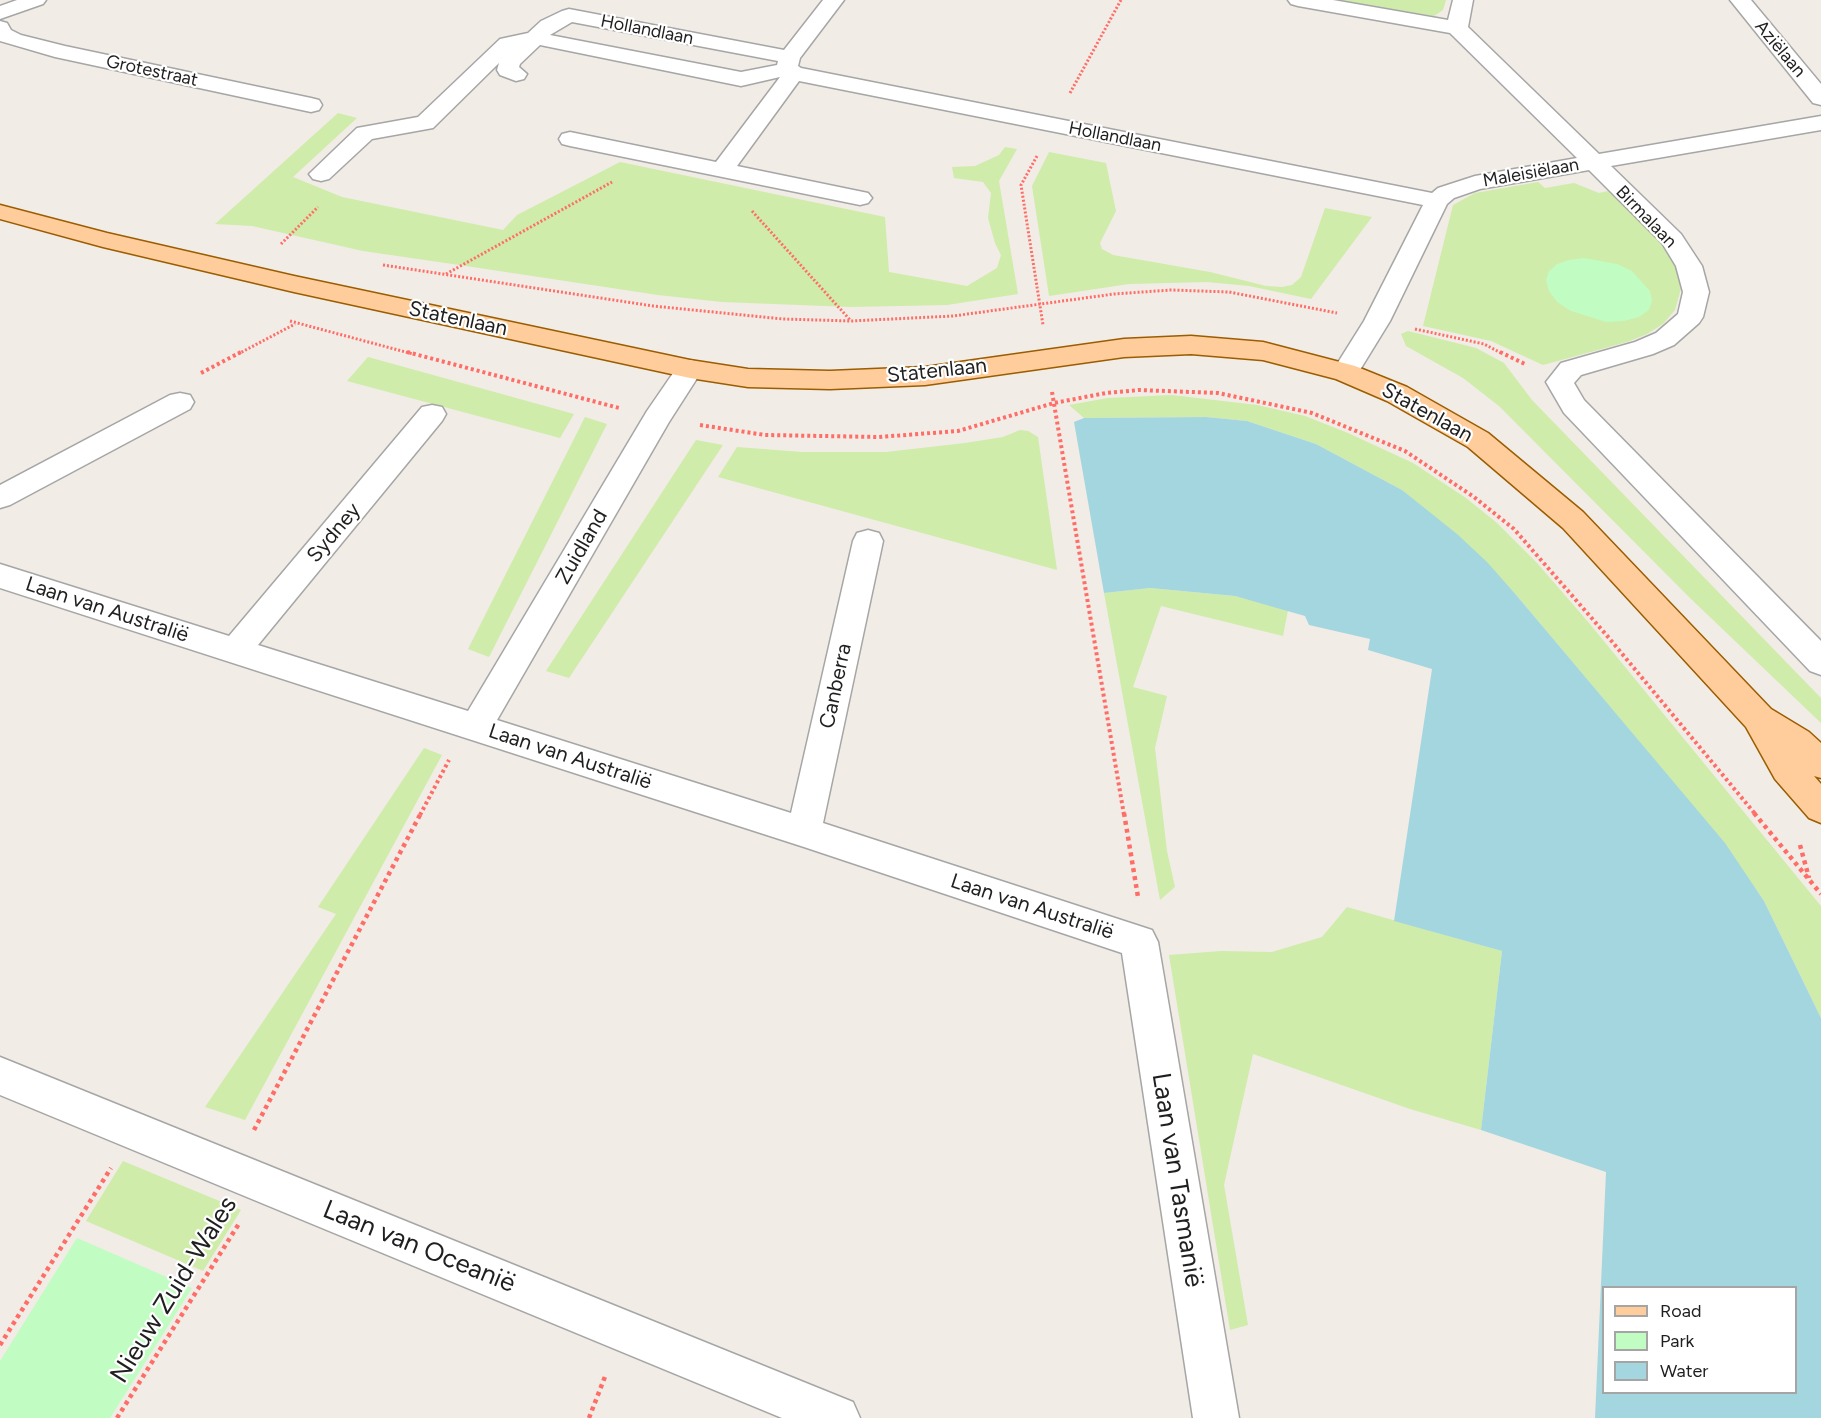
<!DOCTYPE html>
<html>
<head>
<meta charset="utf-8">
<style>
  body { margin:0 }
  #map { position:relative; width:1821px; height:1418px; overflow:hidden; background:#f1ece5; font-family:Figtree,sans-serif }
  canvas { display:block }
  .legend { position:absolute; left:1602px; top:1286px; width:195px; height:108px; box-sizing:border-box; background:#fff; border:2px solid #a5a5a5; margin:0; padding:8px 10px; list-style:none; font-size:18px; color:#1f1f1f }
  .legend li { display:flex; align-items:center; gap:12px; height:30px }
  .legend b { width:30px; border:2px solid #a5a5a5 }
</style>
</head>
<body>
<div id="map">
<canvas width="1821" height="1418"></canvas>
<ul class="legend">
<li><b style="height:8px;background:#ffcd9c"></b>Road</li>
<li><b style="height:16px;background:#c1fcc2"></b>Park</li>
<li><b style="height:16px;background:#a4d6e0"></b>Water</li>
</ul>
</div>
<script>
const ctx = document.querySelector('canvas').getContext('2d');
ctx.lineJoin = 'round';
function fillPath(path, color) { ctx.fillStyle = color; ctx.fill(path, 'evenodd'); }
const toPath = rows => new Path2D(rows.map(r => 'M' + r).join(''));
function stroke(path, color, width, dash) { ctx.strokeStyle = color; ctx.lineWidth = width; ctx.lineCap = dash ? 'butt' : 'round'; ctx.setLineDash(dash || []); ctx.stroke(path); }
function write(font, color, halo, rows, align = 'center') {
  ctx.font = font + ' Figtree,sans-serif'; ctx.lineWidth = 4.5; ctx.setLineDash([]); ctx.textBaseline = 'middle'; ctx.strokeStyle = halo; ctx.fillStyle = color; for (const [text, x, y, turn = 0] of rows) {
    ctx.save(); ctx.translate(x, y); ctx.rotate((+turn || 0) * Math.PI / 180); ctx.textAlign = isNaN(turn) ? turn : align; if (halo) ctx.strokeText(text, 0, 0); ctx.fillText(text, 0, 0); ctx.restore();
  }
}
const grass = toPath([
  [1332,0,1446,0,1443,10,1434,16],
  [338,113,357,118,293,177,342,197,503,230,517,215,620,162,885,217,889,272,967,286,997,268,1001,255,995,243,988,218,991,193,983,182,954,178,952,167,975,166,999,155,1005,147,1017,149,999,181,1018,294,947,305,851,307,722,302,658,295,466,266,363,251,252,226,215,224],
  [1049,152,1106,163,1116,211,1100,243,1102,249,1113,255,1210,272,1266,286,1282,287,1292,285,1301,277,1325,208,1372,217,1311,299,1249,286,1207,282,1129,284,1049,296,1032,186],
  [1538,182,1545,188,1574,183,1599,193,1608,191,1658,240,1677,268,1682,285,1675,310,1663,324,1647,334,1627,342,1543,365,1491,341,1423,326,1453,205,1475,193],
  [1408,331,1476,348,1504,363,1532,400,1821,698,1821,723,1690,598,1499,406,1463,378,1406,346,1401,334],
  [368,357,574,414,560,438,347,381],
  [1172,395,1257,405,1305,416,1348,433,1413,463,1466,498,1497,523,1537,563,1589,623,1821,906,1821,1018,1764,901,1724,843,1517,596,1402,490,1316,444,1247,421,1206,417,1084,418,1069,405,1108,398],
  [585,417,607,424,489,657,468,649],
  [1020,430,1028,431,1038,437,1057,570,718,477,737,447,802,452,886,452,965,443,1003,437],
  [696,440,723,445,569,678,546,671],
  [1150,588,1235,596,1288,610,1283,636,1161,606,1133,687,1167,696,1155,748,1167,851,1175,887,1160,900,1104,593],
  [424,748,442,755,245,1120,205,1107,336,914,318,907],
  [1347,907,1502,951,1481,1130,1410,1109,1253,1054,1224,1185,1248,1325,1230,1330,1169,955,1221,951,1272,952,1322,937],
  [123,1161,241,1210,203,1271,86,1221]
]);
const park = toPath([
  [1584,258,1617,264,1632,271,1650,291,1652,301,1649,310,1639,317,1624,321,1606,322,1571,311,1557,302,1549,291,1546,280,1549,271,1557,264,1569,260],
  [77,1238,192,1288,110,1418,0,1418,0,1361]
]);
const water = toPath([
  [1206,417,1247,421,1316,444,1402,490,1457,534,1487,562,1517,596,1725,843,1764,901,1821,1018,1821,1418,1595,1418,1606,1172,1481,1130,1502,951,1394,921,1432,669,1368,650,1370,639,1309,625,1305,616,1235,596,1150,588,1104,593,1074,422,1084,418],
  [1604,1288,1796,1288,1796,1392,1604,1392]
]);
const pathFar2 = toPath([
  [1070,93,1121,0],
  [1037,156,1021,185,1043,325],
  [752,211,851,321],
  [281,244,318,207],
  [383,265,653,306,783,319,851,321,953,316,1114,294,1171,290,1229,292,1337,313],
  [446,274,612,182],
  [290,321,413,354],
  [1415,329,1484,344,1503,354],
  [238,354,295,324]
]);
const pathFar1 = toPath([
  [407,352,619,408],
  [1500,352,1527,365],
  [201,373,241,352],
  [1052,392,1124,815],
  [700,425,765,435,879,437,958,431,1054,403,1106,393,1139,390,1218,393,1312,413,1405,451,1474,497,1514,529,1609,638,1756,815],
  [420,815,449,760]
]);
const path = toPath([
  [1124,813,1138,897],
  [1754,813,1821,894],
  [1800,845,1809,878],
  [254,1130,421,813],
  [0,1345,111,1168],
  [117,1418,240,1222],
  [589,1418,606,1374]
]);
const minor = toPath([
  [17,0,46,0,43,4,0,19,0,6,17,0],
  [823,0,844,0,800,58,798,66,801,68,1432,193,1438,188,1475,176,1577,158,1450,33,1298,6,1291,4,1288,0,1333,0,1448,20,1453,0,1473,0,1468,27,1599,154,1821,116,1821,130,1611,166,1681,234,1702,266,1709,292,1703,317,1699,323,1674,345,1653,354,1581,375,1574,383,1584,400,1821,641,1821,675,1810,671,1564,413,1546,382,1561,363,1635,342,1656,333,1678,314,1683,292,1676,266,1662,243,1589,170,1480,189,1454,198,1447,204,1390,321,1355,378,1345,381,1335,378,1332,372,1364,321,1423,205,799,81,737,166,868,193,872,198,868,203,860,205,570,146,562,144,559,139,562,134,570,132,716,162,780,77,741,86,540,45,520,64,519,67,527,74,524,79,516,81,500,75,497,70,499,63,433,128,372,139,329,179,321,181,313,179,309,174,357,128,418,117,500,39,528,33,541,21,562,11,569,9,784,50,823,0],
  [572,22,778,61,777,65,741,72,550,35,572,22],
  [1730,0,1751,0,1821,84,1821,105,1813,103,1730,0],
  [0,21,7,23,11,30,21,35,65,46,311,98,319,100,322,105,319,110,311,112,55,57,0,41,0,21],
  [690,360,700,363,703,369,669,422,497,720,791,813,853,541,857,533,868,530,879,533,883,541,823,823,1152,930,1158,942,1239,1418,1193,1418,1122,953,804,847,0,588,0,564,229,636,422,407,432,405,442,407,446,414,442,421,258,645,468,711,647,411,680,363,690,360],
  [180,393,190,395,194,402,190,409,10,505,0,508,0,485,170,395,180,393],
  [0,1057,853,1402,860,1418,782,1418,0,1095,0,1057]
]);
const major = toPath([
  [0,205,107,233,294,276,690,360,748,369,830,371,925,367,1124,339,1191,336,1263,342,1355,366,1407,387,1488,433,1583,512,1771,709,1809,732,1821,743,1821,778,1814,776,1821,784,1821,823,1809,818,1775,779,1746,727,1563,528,1468,447,1387,401,1336,379,1263,360,1191,354,1124,357,925,385,830,389,748,387,690,378,294,292,103,247,0,219,0,205]
]);
const farStreetnames = [
  ["Hollandlaan",647,30,11],
  ["Aziëlaan",1780,49,50],
  ["Grotestraat",152,71,12],
  ["Hollandlaan",1115,137,11],
  ["Maleisiëlaan",1531,173,-10],
  ["Birmalaan",1646,217,46]
];
const streetNames = [
  ["Statenlaan",458,319,12],
  ["Statenlaan",937,371,-6],
  ["Statenlaan",1427,413,29],
  ["Sydney",334,533,-50],
  ["Zuidland",582,547,-60],
  ["Laan van Australië",107,610,18],
  ["Canberra",836,686,-78],
  ["Laan van Australië",570,757,18],
  ["Laan van Australië",1032,907,18]
];
const nearStreetnames = [
  ["Laan van Tasmanië",1177,1180,81],
  ["Laan van Oceanië",419,1247,22],
  ["Nieuw Zuid-Wales",174,1290,-58]
];
fillPath(grass, '#cfecaa');
fillPath(park, '#c1fcc2');
fillPath(water, '#a4d6e0');
stroke(minor, '#a6a6a6', 3);
stroke(major, '#9b5d00', 3);
stroke(pathFar2, '#ff6d68', 3, [2, 2]);
stroke(pathFar1, '#ff6d68', 4, [3, 3]);
stroke(path, '#ff6d68', 4.5, [4, 4]);
fillPath(minor, '#fff');
fillPath(major, '#ffcd9c');
write('18px', '#1f1f1f', '#fff', farStreetnames);
write('21px', '#1f1f1f', '#fff', streetNames);
write('26px', '#1f1f1f', '#fff', nearStreetnames);
</script>
</body>
</html>
